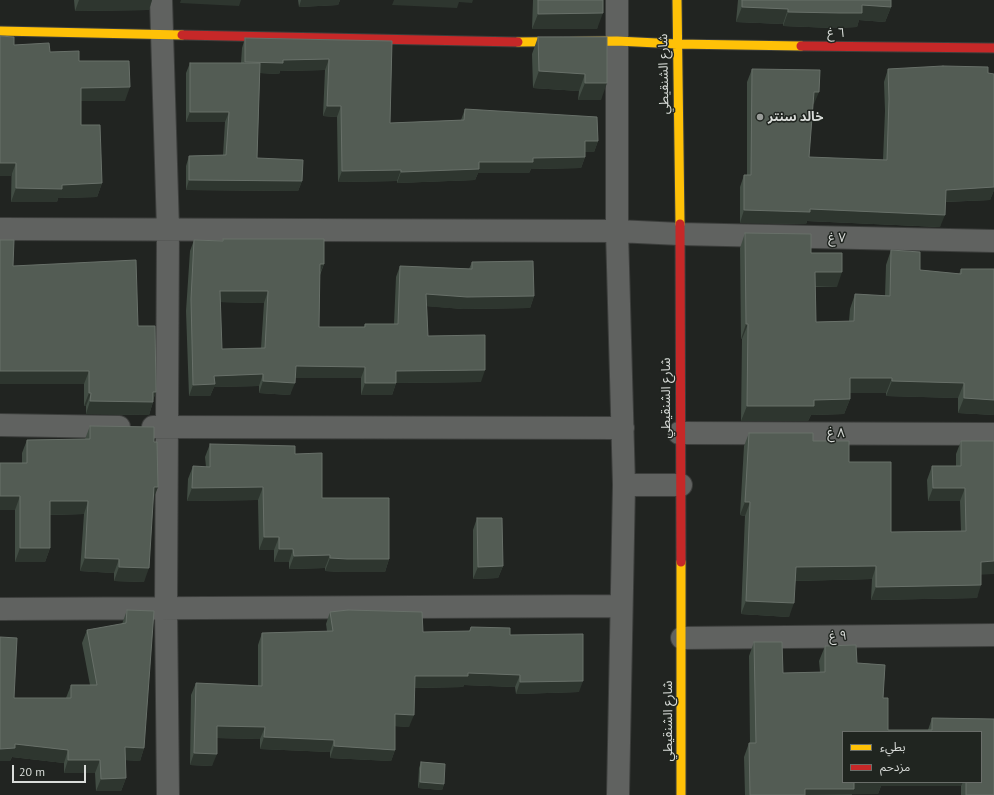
<!DOCTYPE html>
<html>
<head>
<meta charset="utf-8">
<style>
  body { margin:0 }
  #map { position:relative; width:994px; height:795px; overflow:hidden; background:#212421; font-family:"PT Sans","Noto Sans Arabic",sans-serif }
  canvas { display:block }
  .legend { position:absolute; left:842px; top:731px; width:140px; height:52px; box-sizing:border-box; background:#202520; border:1px solid #6a6e6a; margin:0; padding:5px 7px; list-style:none; font-size:12px; color:#d9dcd9 }
  .legend li { display:flex; align-items:center; gap:8px; height:20px }
  .legend b { width:20px; border:1px solid #6a6e6a }
  .scale { position:absolute; left:12px; top:765px; width:74px; height:18px; box-sizing:border-box; border:2px solid #d9dcd9; border-top:0; padding-left:5px; font-size:12px; line-height:14px; white-space:nowrap; color:#d9dcd9; -webkit-text-stroke:3px #202520; paint-order:stroke }
</style>
</head>
<body>
<div id="map">
<canvas width="994" height="795"></canvas>
<ul class="legend">
<li><b style="height:5px;background:#ffc107"></b>بطيء</li>
<li><b style="height:5px;background:#c62828"></b>مزدحم</li>
</ul>
<div class="scale">20 m</div>
</div>
<script>
const ctx = document.querySelector('canvas').getContext('2d');
ctx.lineJoin = 'round';
const toPath = rows => new Path2D(rows.map(r => 'M' + r).join(''));
function stroke(path, color, width, dash) { ctx.strokeStyle = color; ctx.lineWidth = width; ctx.lineCap = dash ? 'butt' : 'round'; ctx.setLineDash(dash || []); ctx.stroke(path); }
function fillPath(path, color) { ctx.fillStyle = color; ctx.fill(path, 'evenodd'); }
function write(font, color, halo, rows, align = 'center') {
  ctx.font = font + ' "PT Sans","Noto Sans Arabic",sans-serif'; ctx.lineWidth = 3; ctx.setLineDash([]); ctx.textBaseline = 'middle'; ctx.strokeStyle = halo; ctx.fillStyle = color; for (const [text, x, y, turn = 0] of rows) {
    ctx.save(); ctx.translate(x, y); ctx.rotate((+turn || 0) * Math.PI / 180); ctx.textAlign = isNaN(turn) ? turn : align; if (halo) ctx.strokeText(text, 0, 0); ctx.fillText(text, 0, 0); ctx.restore();
  }
}
const street = toPath([
  [161,0,168,229,166,607,168,795],
  [617,0,617,231,624,485,618,795],
  [0,229,617,231,680,234,994,241],
  [0,425,119,427],
  [153,427,623,428],
  [679,433,994,434],
  [624,485,681,485],
  [0,609,621,606],
  [682,638,994,635]
]);
const slow = toPath([
  [677,0,680,224],
  [0,31,182,35],
  [518,42,617,41,677,44,801,46],
  [681,562,681,795]
]);
const jam = toPath([
  [182,35,518,42],
  [801,46,994,48],
  [680,224,681,562]
]);
const wall = toPath([
  [74,0,152,0,149,10,75,11],
  [298,0,340,0,338,5,299,7],
  [533,0,603,0,597,29,532,29],
  [738,0,891,0,891,7,885,22,859,20,857,27,834,28,783,26,783,24,736,22],
  [538,37,607,37,601,100,578,100,579,91,533,88,532,54],
  [245,38,392,41,390,123,461,120,465,109,598,141,594,152,585,152,585,157,581,168,531,169,529,173,478,173,475,180,397,183,397,181,338,182,337,117,323,116,325,70,280,71,279,74,260,73,257,158,302,181,298,191,186,190,186,166,189,156,223,155,225,122,186,122,186,73,190,63,241,63,242,48],
  [14,45,50,52,79,61,125,101,81,101,81,125,102,183,97,197,58,198,57,202,11,202],
  [752,69,814,104,813,104,809,157,883,160,885,111,884,82,888,69,994,74,994,190,990,200,945,202,940,227,807,221,806,224,740,223,740,187,744,175,747,175,747,82],
  [745,233,811,253,837,287,815,287,816,322,849,321,850,309,855,294,885,296,886,265,891,250,920,270,959,274,961,269,994,269,994,415,958,413,958,398,886,396,886,393,850,393,850,399,844,414,811,415,808,421,741,421,742,339,741,339,740,248],
  [223,239,324,264,320,275,319,327,364,327,365,324,394,324,396,277,400,266,469,269,472,262,534,296,530,308,463,309,427,306,428,336,481,382,396,383,392,395,361,395,361,378,295,378,290,395,259,393,259,386,214,387,210,396,189,396,186,311,190,251,194,240,222,241],
  [220,302,264,303,261,348,222,349],
  [13,266,138,326,156,392,153,400,153,402,149,415,86,414,86,406,84,406,84,384],
  [90,426,154,442,158,487,153,498,144,582,114,581,114,573,80,571,84,514,50,515,50,548,45,562,15,562,15,510,0,510,0,463,22,463,22,453,27,440,85,439],
  [749,433,813,441,849,462,891,532,961,531,960,501,928,501,927,480,932,466,956,466,956,454,961,441,981,575,977,598,871,600,872,579,795,581,789,617,741,614,745,516,740,515,744,446],
  [210,444,295,454,322,498,389,559,385,572,342,572,325,571,325,568,289,569,289,562,274,562,274,550,259,550,258,500,187,501,188,479,193,466,206,467,205,457],
  [477,518,503,566,498,578,473,579,473,530],
  [127,610,144,748,140,761,126,760,126,778,121,791,96,791,95,773,64,773,64,763,12,757,10,761,0,761,0,637,14,698,66,698,71,685,90,685,82,643,87,630,122,624],
  [330,612,423,632,469,631,471,627,510,635,579,692,516,694,515,687,464,685,463,687,415,688,409,727,395,726,395,750,391,761,330,758,330,752,260,749,260,739,217,738,212,766,190,765,191,695,196,683,258,686,258,645,262,633,327,631,326,624],
  [754,642,782,642,783,673,820,672,819,661,825,646,856,645,857,663,885,665,883,698,888,698,888,730,928,730,932,718,994,719,994,795,961,795,961,786,881,786,878,794,852,794,852,795,745,795,744,757,749,743,750,743,749,656],
  [843,732,981,732,981,782,843,782],
  [421,762,444,784,442,790,418,788,419,768]
]);
const shadedWall = toPath([
  [79,0,152,0,149,10,75,11],
  [181,0,241,0,239,6,180,3],
  [301,0,340,0,338,5,299,7],
  [394,0,473,0,472,3,459,2,457,8,392,5],
  [862,5,891,7,885,22,859,20,857,27,834,28,783,26,788,12],
  [742,7,788,9,783,24,736,22],
  [603,13,597,29,532,29,538,14],
  [329,59,325,70,280,71,279,74,241,72,245,62,283,60],
  [539,71,585,74,579,91,533,88],
  [585,83,607,83,601,100,578,100],
  [130,87,125,101,76,101,81,88],
  [814,92,819,92,814,104,810,104],
  [327,106,341,106,337,117,323,116],
  [190,112,229,112,225,122,186,122],
  [585,141,598,141,594,152,581,152],
  [585,157,581,168,531,169,529,173,478,173,475,180,397,183,401,172,479,162,533,158],
  [0,163,16,163,11,176,0,176],
  [401,170,397,181,338,182,342,171],
  [189,180,302,181,298,191,186,190],
  [102,183,97,197,58,198,57,202,11,202,16,188,62,185],
  [994,187,994,190,990,200,941,202,946,190],
  [810,209,945,215,940,227,807,221,806,224,740,223,744,210],
  [320,264,324,264,319,275],
  [815,272,842,272,837,287,809,286],
  [220,291,268,291,264,303,216,302],
  [426,294,534,296,530,308,463,309,422,306],
  [746,324,748,324,742,339,741,339],
  [296,366,365,367,361,378,291,378],
  [485,370,481,382,391,383,396,371],
  [0,371,89,371,84,384,0,384],
  [263,374,259,386,214,387,210,396,189,396,193,385,214,376],
  [850,378,892,378,886,393,844,393],
  [263,381,295,383,290,395,259,393],
  [892,381,964,383,958,398,886,396],
  [365,383,396,383,392,395,361,395],
  [153,392,156,392,152,402,153,402,149,415,86,414,90,401],
  [89,393,91,393,86,406,84,406],
  [964,398,994,400,994,415,958,413],
  [850,399,844,414,811,415,808,421,741,421,747,406,814,400],
  [154,487,158,487,153,500],
  [263,487,258,500,187,501,192,488],
  [933,488,965,488,960,501,928,501],
  [0,496,20,496,15,510,0,510],
  [50,501,88,501,84,514,45,515],
  [745,502,750,502,745,516,740,515],
  [264,537,279,537,274,550,259,550],
  [20,548,50,548,45,562,15,562],
  [279,549,293,549,289,562,274,562],
  [330,555,325,568,289,569,294,556],
  [85,558,119,559,114,573,80,571],
  [330,558,389,559,385,572,342,572,325,571],
  [994,561,994,574,976,575,981,562],
  [503,566,498,578,473,579,478,567],
  [876,566,872,579,791,581,796,567],
  [119,567,149,568,144,582,114,581],
  [981,585,977,598,871,600,876,587],
  [746,601,794,603,789,617,741,614],
  [468,673,520,675,515,687,464,685,463,687,411,688,415,676],
  [583,681,579,692,516,694,520,682],
  [395,714,414,715,409,727,391,726],
  [217,726,265,727,260,739,213,738],
  [264,737,334,740,330,752,260,749],
  [15,744,68,750,64,763,12,757,10,761,0,761,0,749],
  [334,746,395,750,391,761,330,758],
  [125,747,144,748,140,761,121,760],
  [194,753,217,754,212,766,190,765],
  [68,760,100,760,95,773,64,773],
  [126,778,121,791,96,791,101,779],
  [420,782,444,784,442,790,418,788],
  [853,782,963,782,961,786,881,786,878,794,803,795,805,789]
]);
const building = toPath([
  [538,0,603,0,603,13,538,14,538,0],
  [742,0,891,0,891,7,862,5,862,13,840,13,788,12,788,9,742,7,742,0],
  [0,36,14,37,14,45,49,43,50,52,79,51,79,61,129,61,130,87,81,88,81,125,100,125,102,183,62,185,62,189,16,188,16,163,0,163,0,36],
  [538,37,607,37,607,83,585,83,585,74,539,71,538,37],
  [245,38,392,41,390,123,464,120,465,109,597,117,598,141,585,141,585,157,533,158,533,162,479,162,479,169,401,172,401,170,342,171,341,106,327,106,329,59,283,60,283,63,245,62,245,38],
  [190,63,260,63,257,158,303,160,302,181,189,180,189,156,226,155,229,112,190,112,190,63],
  [943,66,988,67,988,73,994,74,994,187,946,190,945,215,810,209,810,212,744,210,744,175,751,175,752,69,820,70,819,92,814,92,809,157,887,160,889,99,888,69,943,66],
  [745,233,811,234,811,253,842,253,842,272,815,272,816,322,854,321,855,294,890,296,891,250,920,252,920,270,961,274,961,269,994,269,994,400,964,398,964,383,892,381,892,378,850,378,850,399,814,400,814,406,747,406,748,324,746,324,745,233],
  [223,239,324,239,324,264,320,264,319,327,365,327,365,324,398,324,400,266,472,269,472,262,533,261,534,296,467,297,426,294,428,336,485,335,485,370,396,371,396,383,365,383,365,367,296,366,295,383,263,381,263,374,214,376,215,384,193,385,191,299,194,240,223,241,223,239],
  [220,291,268,291,265,348,222,349,220,291],
  [0,240,14,240,13,266,136,260,138,326,155,326,156,392,153,392,153,402,90,401,91,393,89,393,89,371,0,371,0,240],
  [90,426,154,427,154,442,157,442,158,487,154,487,149,568,119,567,119,559,85,558,88,501,50,501,50,548,20,548,20,496,0,496,0,463,27,463,27,440,90,439,90,426],
  [749,433,813,433,813,441,849,441,849,462,891,462,891,532,966,531,965,488,933,488,932,466,961,466,961,441,994,441,994,561,981,562,981,585,876,587,876,566,796,567,794,603,746,601,750,502,745,502,749,433],
  [210,444,295,446,295,454,322,453,322,498,389,498,389,559,347,559,330,558,330,555,294,556,293,549,279,549,279,537,264,537,263,487,192,488,193,466,210,467,210,444],
  [477,518,502,518,503,566,478,567,477,518],
  [127,610,154,611,144,748,125,747,126,778,101,779,100,760,68,760,68,750,15,744,15,748,0,749,0,637,17,638,14,698,71,698,71,685,97,685,87,630,126,623,127,610],
  [348,610,422,612,423,632,470,631,471,627,510,628,510,635,583,634,583,681,520,682,520,675,468,673,468,676,415,676,414,715,395,714,395,750,334,746,334,740,264,737,265,727,217,726,217,754,194,753,196,683,262,686,262,633,333,631,330,612,348,610],
  [754,642,782,642,783,673,825,672,825,646,856,645,857,663,885,665,883,698,888,698,888,730,932,730,932,718,994,719,994,795,966,795,966,782,981,782,981,732,843,732,843,782,854,782,854,789,805,789,805,795,750,795,749,743,756,743,754,642],
  [421,762,445,764,444,784,420,782,421,762]
]);
const markers = [
  [760,117,4,"#999c99"]
];
const streetNames = [
  ["٦ غ",836,33,1],
  ["شارع الشنقيطي",664,74,-91],
  ["٧ غ",837,238,1],
  ["شارع الشنقيطي",666,398,-90],
  ["٨ غ",836,433],
  ["٩ غ",838,636,-1],
  ["شارع الشنقيطي",668,721,-90]
];
const poiNames = [
  ["خالد سنتر",768,117]
];
stroke(street, '#3c3e3c', 24);
stroke(slow, '#3c3e3c', 11);
stroke(jam, '#3c3e3c', 11);
stroke(street, '#606260', 22);
stroke(slow, '#ffc107', 9);
stroke(jam, '#c62828', 9);
fillPath(wall, '#424d44');
fillPath(shadedWall, '#2e362f');
fillPath(building, '#535c54');
stroke(building, '#687069', 1);
for (const [x, y, r, color] of markers) { const dot = new Path2D(); dot.arc(x, y, r, 0, 2 * Math.PI); ctx.fillStyle = color; ctx.fill(dot); stroke(dot, '#202520', 1.5); }
write('13px', '#d9dcd9', '#202520', streetNames);
write('bold 13px', '#d9dcd9', '#202520', poiNames, 'left');
</script>
</body>
</html>
